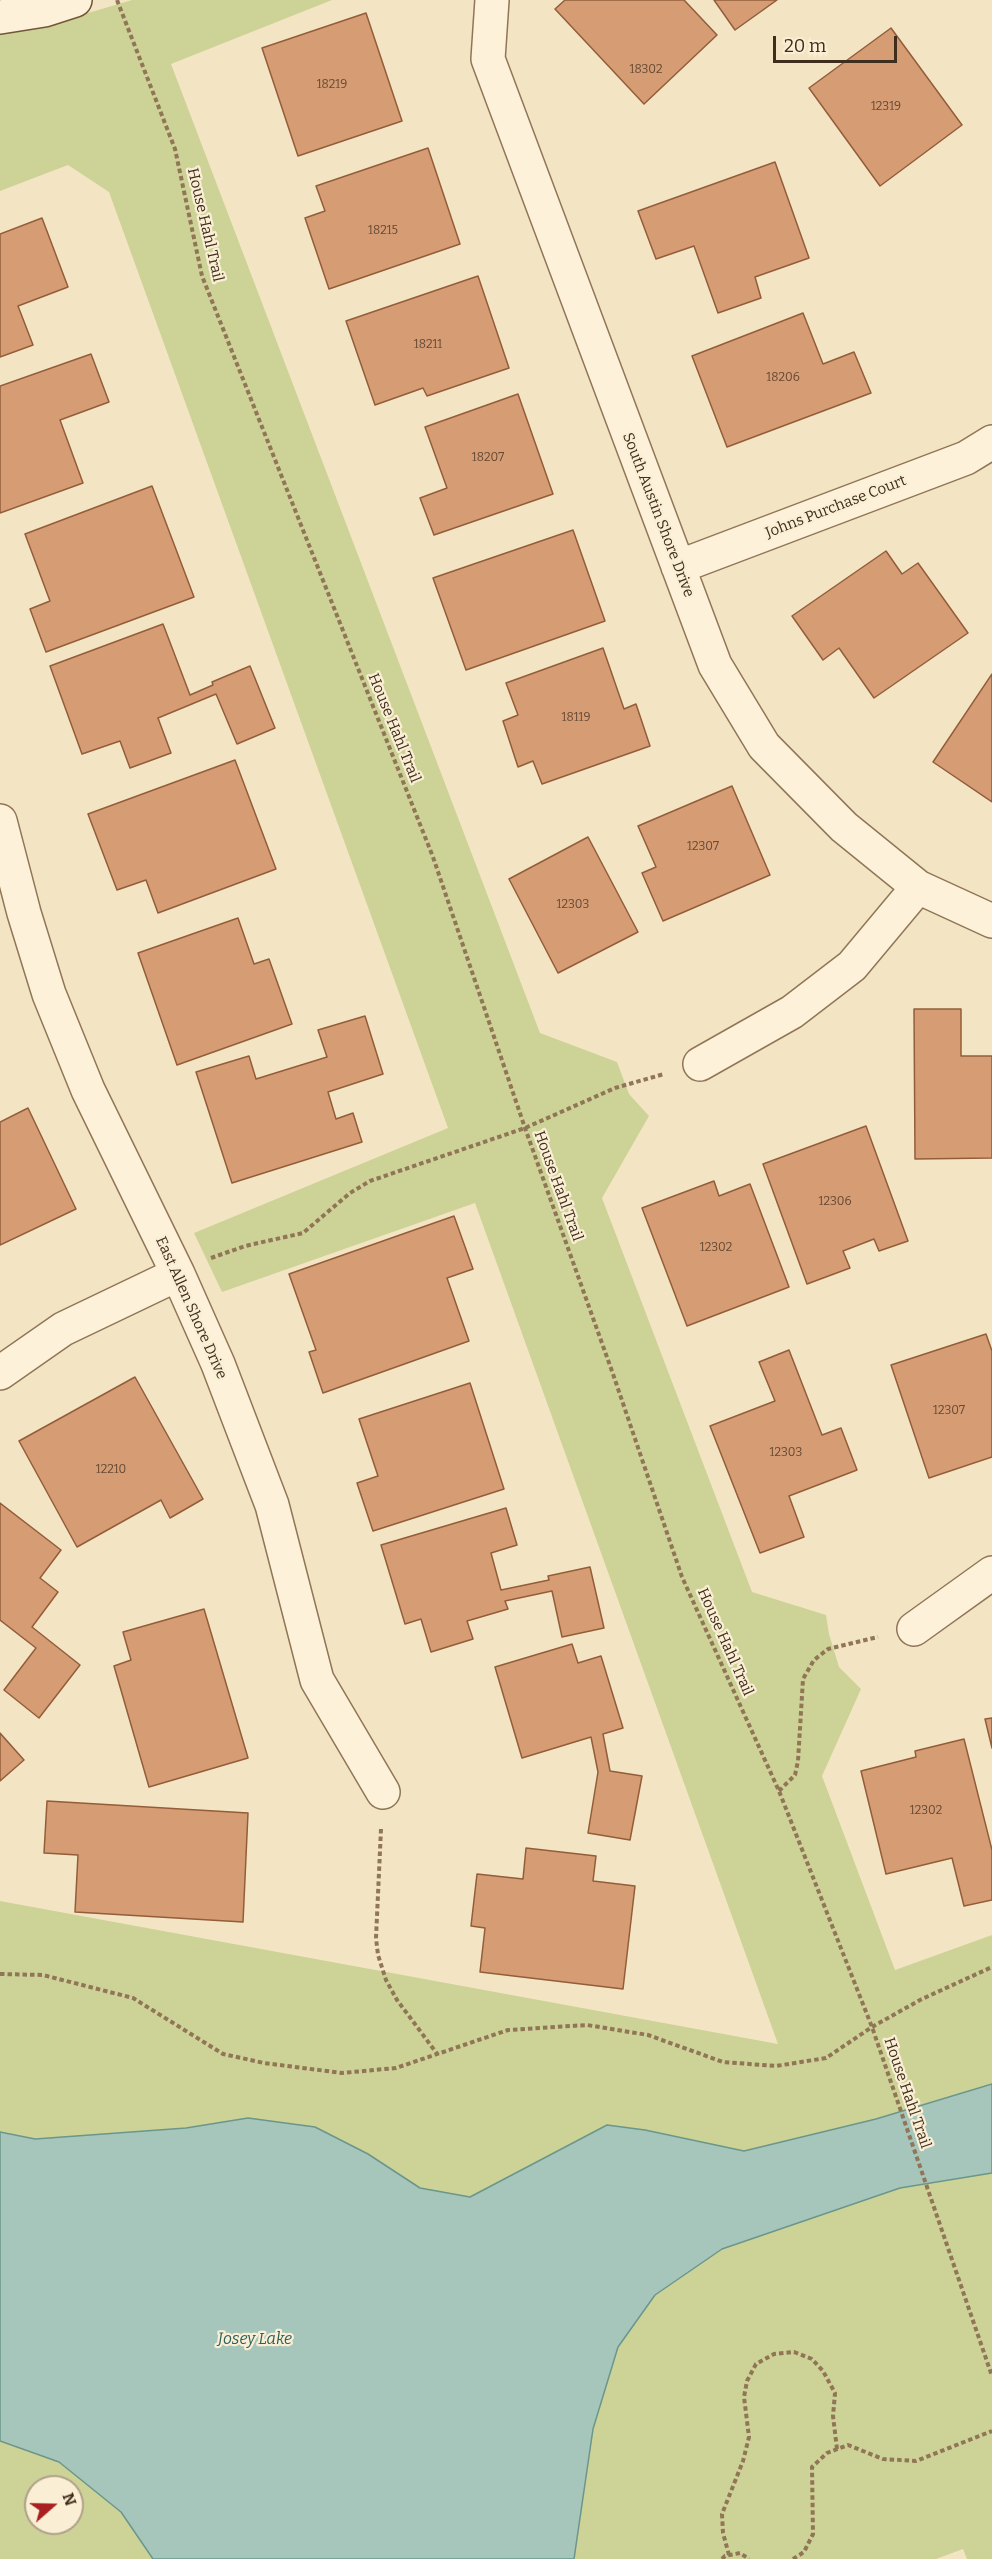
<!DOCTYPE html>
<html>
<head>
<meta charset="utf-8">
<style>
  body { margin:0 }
  #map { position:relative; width:992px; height:2559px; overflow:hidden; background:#f3e5c4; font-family:Bitter,serif }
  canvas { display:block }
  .north { position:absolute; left:24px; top:2475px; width:60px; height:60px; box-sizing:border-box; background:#faefd5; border:2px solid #afa18b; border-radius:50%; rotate:70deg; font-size:16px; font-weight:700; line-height:24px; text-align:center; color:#3f2d1d }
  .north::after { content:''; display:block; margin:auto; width:21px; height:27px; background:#a82022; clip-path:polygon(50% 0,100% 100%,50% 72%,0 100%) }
  .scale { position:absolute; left:773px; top:36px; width:124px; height:27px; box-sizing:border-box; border:3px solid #3f2d1d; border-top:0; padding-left:8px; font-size:18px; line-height:21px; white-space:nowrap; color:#3f2d1d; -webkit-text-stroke:4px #faefd5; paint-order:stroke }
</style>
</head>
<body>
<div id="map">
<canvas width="992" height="2559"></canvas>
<div class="north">N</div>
<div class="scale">20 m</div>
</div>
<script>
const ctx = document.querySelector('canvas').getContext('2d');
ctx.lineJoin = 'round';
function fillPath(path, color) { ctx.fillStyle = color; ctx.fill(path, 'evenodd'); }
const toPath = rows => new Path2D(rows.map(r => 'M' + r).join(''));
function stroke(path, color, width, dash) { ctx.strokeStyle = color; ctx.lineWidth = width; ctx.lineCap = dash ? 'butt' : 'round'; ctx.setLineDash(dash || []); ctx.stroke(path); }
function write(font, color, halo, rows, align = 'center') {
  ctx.font = font + ' Bitter,serif'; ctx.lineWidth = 4.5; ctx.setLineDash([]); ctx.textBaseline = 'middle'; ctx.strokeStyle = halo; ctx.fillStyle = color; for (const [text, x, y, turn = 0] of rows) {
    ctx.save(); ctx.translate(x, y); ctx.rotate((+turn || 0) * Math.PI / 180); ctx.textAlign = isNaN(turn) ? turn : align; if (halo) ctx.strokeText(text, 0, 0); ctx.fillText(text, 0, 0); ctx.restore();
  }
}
const green = toPath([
  [132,0,332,0,171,64,540,1033,617,1062,629,1094,649,1116,602,1198,752,1592,826,1615,829,1634,839,1667,861,1689,822,1776,895,1970,992,1935,992,2084,876,2119,744,2151,645,2130,508,2178,470,2197,420,2188,368,2154,248,2118,186,2128,35,2139,0,2132,0,1901,778,2044,475,1203,222,1292,194,1233,448,1128,109,192,68,165,0,191,0,34,95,11],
  [988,2172,992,2173,992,2559,967,2559,963,2549,936,2559,574,2559,593,2429,618,2347,655,2295,721,2249,900,2188],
  [0,2441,59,2462,122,2512,153,2559,0,2559],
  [36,2487,72,2487,72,2523,36,2523]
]);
const water = toPath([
  [992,2084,992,2173,900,2188,722,2249,655,2295,618,2347,593,2429,574,2559,153,2559,121,2512,59,2462,0,2441,0,2132,35,2139,186,2128,248,2118,315,2127,368,2154,420,2188,470,2197,607,2125,645,2130,744,2151,876,2119,992,2084]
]);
const building = toPath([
  [565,0,684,0,717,35,644,104,555,9,565,0],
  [714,0,777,0,735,30,714,0],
  [366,13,402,121,298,156,262,48,366,13],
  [891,28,962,125,880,186,809,88,891,28],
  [428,148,460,244,329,289,305,218,325,211,316,186,428,148],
  [775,162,809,258,755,277,761,298,718,313,694,246,656,259,638,211,775,162],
  [42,218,68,287,18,306,33,345,0,357,0,234,42,218],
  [478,276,509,368,427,396,423,388,375,405,346,321,478,276],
  [803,313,823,364,854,352,871,393,727,447,692,356,803,313],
  [91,354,109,402,60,420,83,483,0,513,0,386,91,354],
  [518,394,553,494,434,535,420,498,447,488,425,427,518,394],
  [152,486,194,597,46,652,30,609,50,601,25,534,152,486],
  [573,530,605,621,466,670,433,578,573,530],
  [886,551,902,574,918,563,968,633,874,698,839,648,823,660,792,616,886,551],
  [163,624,190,695,213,685,212,682,250,666,275,728,237,744,216,694,158,718,171,753,130,768,120,741,82,754,50,666,163,624],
  [603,648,624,709,636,704,650,746,542,784,533,761,518,767,503,721,518,715,506,683,603,648],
  [992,674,992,802,933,762,992,674],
  [235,760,276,869,158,913,146,880,117,890,88,814,235,760],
  [732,786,770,875,663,921,642,873,656,867,638,826,732,786],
  [588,837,638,932,558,973,509,879,588,837],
  [238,918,254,964,269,959,292,1024,177,1065,138,953,238,918],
  [914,1009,961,1009,961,1056,992,1056,992,1158,915,1159,914,1009],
  [365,1016,383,1074,328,1092,336,1119,353,1113,362,1142,232,1183,196,1072,249,1056,256,1079,327,1057,318,1030,365,1016],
  [28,1108,76,1209,0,1245,0,1122,28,1108],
  [866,1126,908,1241,879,1251,874,1239,843,1251,850,1268,807,1284,763,1164,866,1126],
  [714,1181,719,1196,750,1184,789,1287,687,1326,642,1208,714,1181],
  [454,1216,473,1269,447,1278,469,1341,323,1393,309,1352,316,1350,289,1274,454,1216],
  [986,1334,992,1351,992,1457,929,1478,891,1365,986,1334],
  [789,1350,822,1435,841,1428,857,1470,789,1496,804,1537,760,1553,710,1426,775,1401,759,1362,789,1350],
  [135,1377,203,1499,170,1518,161,1500,77,1547,19,1441,135,1377],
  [470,1383,504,1489,373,1531,357,1483,378,1476,359,1419,470,1383],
  [0,1503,61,1550,40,1578,58,1592,32,1627,80,1665,39,1718,4,1690,36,1648,0,1620,0,1503],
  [506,1508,517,1545,491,1553,501,1590,549,1580,548,1576,590,1567,604,1628,562,1637,552,1591,505,1601,508,1609,467,1621,473,1639,431,1652,421,1619,405,1624,381,1545,506,1508],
  [204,1609,248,1758,149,1787,114,1666,131,1660,123,1632,204,1609],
  [572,1644,578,1663,601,1656,623,1728,603,1734,610,1771,642,1776,630,1840,588,1833,598,1772,591,1737,522,1758,495,1667,572,1644],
  [992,1718,992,1748,985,1719,992,1718],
  [0,1733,24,1760,0,1781,0,1733],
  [964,1739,992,1850,992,1900,964,1906,952,1858,886,1874,861,1771,916,1757,915,1751,964,1739],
  [47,1801,248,1813,243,1922,75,1912,78,1855,44,1853,47,1801],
  [526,1848,596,1856,593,1881,635,1886,623,1989,480,1972,485,1928,471,1926,477,1874,523,1879,526,1848]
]);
const path = toPath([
  [117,0,175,149,202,276,433,857,525,1128,613,1374,682,1577,779,1791,872,2027,992,2376],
  [211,1258,245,1246,303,1233,350,1193,370,1181,525,1128,615,1088,664,1074],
  [779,1791,795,1775,798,1761,803,1679,814,1660,828,1649,878,1637],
  [381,1829,376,1938,378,1955,386,1980,397,2000,438,2055],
  [0,1974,43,1975,133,1998,223,2054,264,2063,342,2073,396,2068,508,2030,587,2025,648,2035,723,2062,776,2066,826,2058,872,2027,920,2000,992,1967],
  [729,2555,723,2533,722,2514,743,2461,749,2437,744,2397,747,2381,756,2364,774,2354,794,2352,812,2359,823,2371,835,2393,833,2416,837,2449],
  [722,2559,725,2556,740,2553,749,2559],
  [793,2559,804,2552,813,2534,812,2467,827,2453,848,2445,883,2459,916,2461,992,2431]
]);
const street = toPath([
  [492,0,488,59,715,665,764,746,844,827,918,887,992,921],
  [678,567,966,458,992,442],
  [0,821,24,913,49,994,88,1090,178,1274,218,1364,272,1505,317,1680,383,1792],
  [700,1064,792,1012,852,966,918,887],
  [0,1373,63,1329,178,1274],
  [914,1629,992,1573]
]);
const secondary = toPath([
  [0,17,44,10,75,0]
]);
const numberNames = [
  ["18302",646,70],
  ["18219",332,85],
  ["12319",886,107],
  ["18215",383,231],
  ["18211",428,345],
  ["18206",783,378],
  ["18207",488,458],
  ["18119",576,718],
  ["12307",703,847],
  ["12303",573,905],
  ["12306",835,1202],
  ["12302",716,1248],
  ["12307",949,1411],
  ["12303",786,1453],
  ["12210",111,1470],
  ["12302",926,1811]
];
const streetNames = [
  ["House Hahl Trail",205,225,77],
  ["Johns Purchase Court",836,507,-21],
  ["South Austin Shore Drive",658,515,69],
  ["House Hahl Trail",394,728,68],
  ["House Hahl Trail",558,1186,70],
  ["East Allen Shore Drive",191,1308,66],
  ["House Hahl Trail",725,1642,66],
  ["House Hahl Trail",907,2093,71]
];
const waterNames = [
  ["Josey Lake",255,2340]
];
fillPath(green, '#cdd396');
fillPath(water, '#a6c6bc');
stroke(water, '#6b968b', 1.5);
fillPath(building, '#d69d75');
stroke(building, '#935d3a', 1.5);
stroke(street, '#917557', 36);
stroke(secondary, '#73563a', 36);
stroke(path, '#917557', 4, [4.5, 3]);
stroke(street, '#fdf2d9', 33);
stroke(secondary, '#fdf2d9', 33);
write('12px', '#654933', null, numberNames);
write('15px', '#3f2d1d', '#faefd5', streetNames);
write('italic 16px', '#2b615d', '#faefd5', waterNames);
</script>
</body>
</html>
